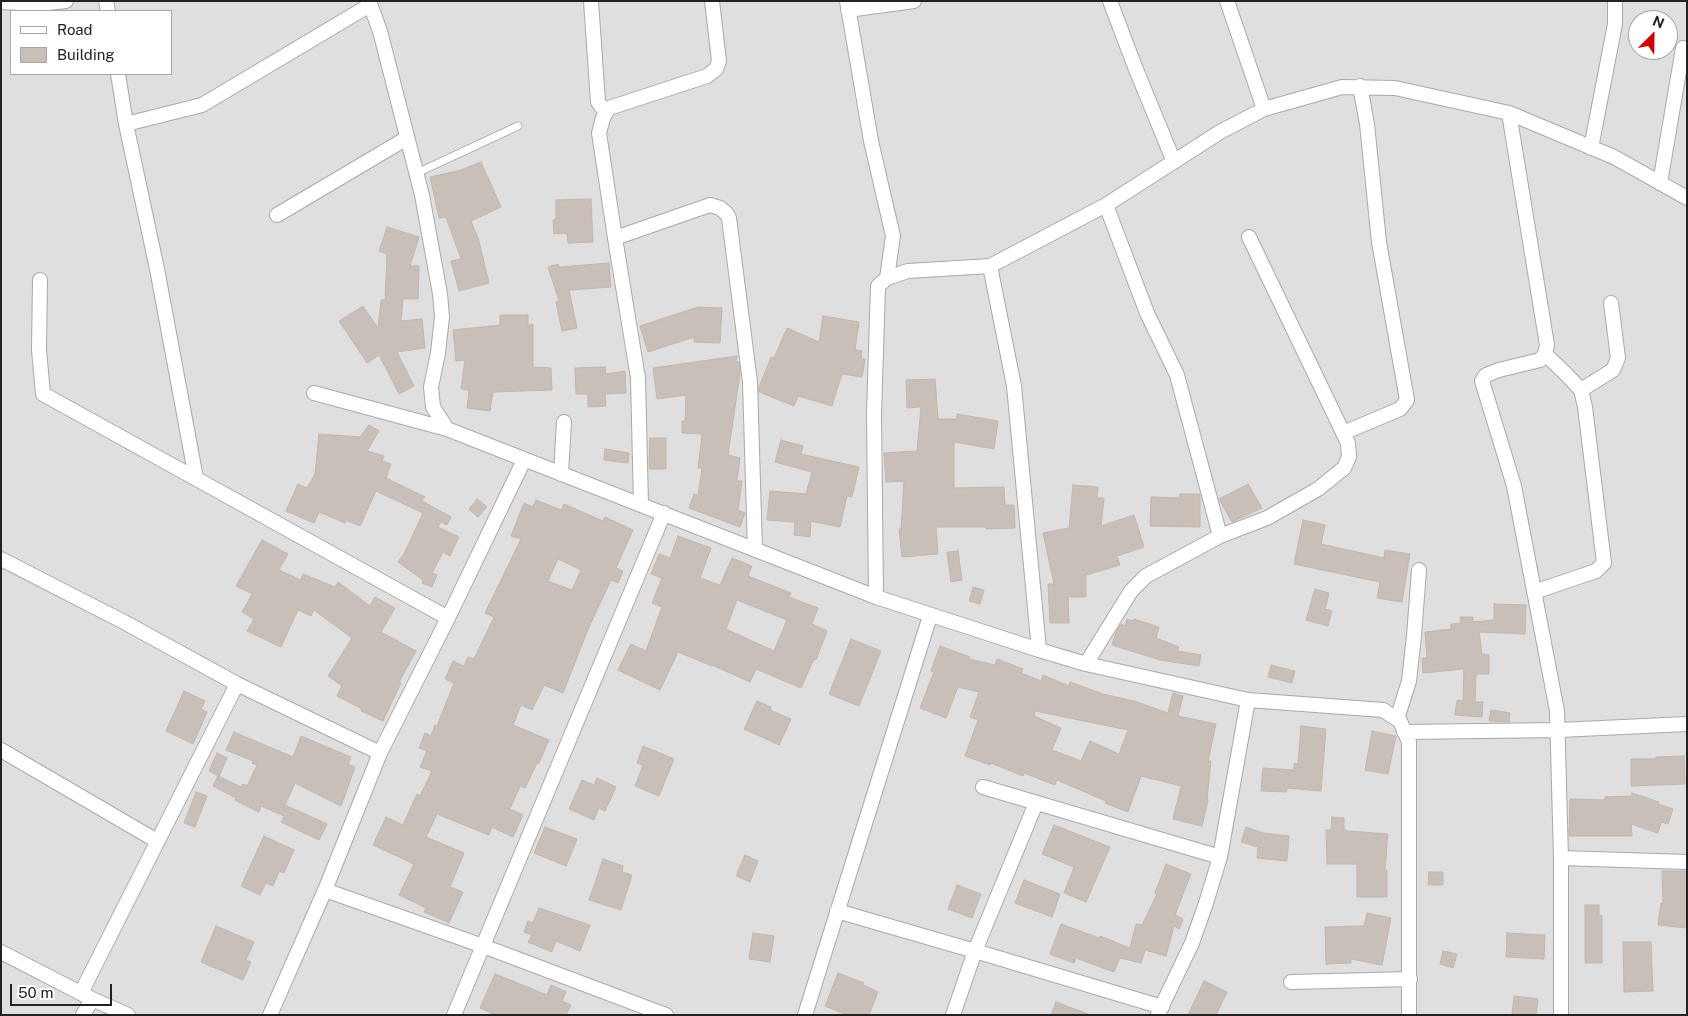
<!DOCTYPE html>
<html>
<head>
<meta charset="utf-8">
<style>
  body { margin:0 }
  #map { position:relative; width:1688px; height:1016px; overflow:hidden; background:#f2efe9; font-family:"Public Sans",sans-serif }
  canvas { display:block }
  .frame { position:absolute; inset:0; border:2px solid #222; pointer-events:none }
  .legend { position:absolute; left:10px; top:10px; width:162px; height:65px; box-sizing:border-box; background:#fff; border:1px solid #a7a7a7; margin:0; padding:6px 9px; list-style:none; font-size:15px; color:#222 }
  .legend li { display:flex; align-items:center; gap:10px; height:25px }
  .legend b { width:25px; border:1px solid #a7a7a7 }
  .north { position:absolute; left:1628px; top:10px; width:50px; height:50px; box-sizing:border-box; background:#fff; border:1px solid #a7a7a7; border-radius:50%; rotate:23deg; font-size:14px; font-weight:700; line-height:20px; text-align:center; color:#222 }
  .north::after { content:''; display:block; margin:auto; width:18px; height:22px; background:#d40000; clip-path:polygon(50% 0,100% 100%,50% 72%,0 100%) }
  .scale { position:absolute; left:10px; top:984px; width:102px; height:22px; box-sizing:border-box; border:2px solid #222; border-top:0; padding-left:6px; font-size:15px; line-height:18px; white-space:nowrap; color:#222; -webkit-text-stroke:4px #fff; paint-order:stroke }
</style>
</head>
<body>
<div id="map">
<canvas width="1688" height="1016"></canvas>
<div class="frame"></div>
<ul class="legend">
<li><b style="height:6px;background:#fff"></b>Road</li>
<li><b style="height:14px;background:#c7bfb8"></b>Building</li>
</ul>
<div class="north">N</div>
<div class="scale">50 m</div>
</div>
<script>
const ctx = document.querySelector('canvas').getContext('2d');
ctx.lineJoin = 'round';
function fillPath(path, color) { ctx.fillStyle = color; ctx.fill(path, 'evenodd'); }
const toPath = rows => new Path2D(rows.map(r => 'M' + r).join(''));
function stroke(path, color, width, dash) { ctx.strokeStyle = color; ctx.lineWidth = width; ctx.lineCap = dash ? 'butt' : 'round'; ctx.setLineDash(dash || []); ctx.stroke(path); }
const residential = toPath([
  [1,1,1687,1,1687,1015,1,1015],
  [11,11,171,11,171,74,11,74],
  [1638,20,1668,20,1668,50,1638,50]
]);
const building = toPath([
  [481,162,501,207,471,221,479,241,489,283,459,291,451,261,461,259,446,217,439,218,430,177,461,170,481,162],
  [591,199,593,242,568,243,567,233,554,234,553,220,556,219,556,200,591,199],
  [387,227,419,237,410,266,419,266,418,299,403,299,401,321,422,319,425,348,397,352,414,386,399,394,379,355,367,363,339,321,363,306,378,328,381,300,385,300,387,254,379,251,387,227],
  [609,263,611,287,569,290,577,328,562,331,556,302,559,301,548,267,558,264,559,267,609,263],
  [698,307,722,308,720,343,694,342,694,337,648,352,640,326,698,307],
  [500,315,528,315,528,325,533,324,533,367,551,368,552,390,493,392,490,411,467,408,469,390,461,389,465,360,456,361,453,330,500,325,500,315],
  [823,316,859,322,855,350,862,351,861,359,865,359,862,377,842,374,832,406,798,396,794,406,759,392,759,387,771,357,774,358,787,328,819,342,823,316],
  [737,356,736,362,739,362,740,373,728,455,740,458,737,481,742,481,738,510,745,513,740,527,689,508,694,494,698,495,702,468,698,468,702,434,682,433,682,421,685,421,686,395,657,399,653,368,737,356],
  [605,367,606,374,625,371,626,393,605,394,606,406,588,407,588,394,576,394,575,368,605,367],
  [935,379,938,419,957,419,957,414,998,421,994,449,954,442,954,488,1004,487,1005,505,1014,505,1015,528,986,529,986,527,936,527,938,554,902,557,899,529,901,529,904,481,886,482,884,453,917,451,921,407,907,408,906,380,935,379],
  [369,425,379,431,367,451,384,456,382,461,391,464,386,478,425,497,422,501,451,517,447,525,441,522,438,527,459,537,450,556,443,552,432,573,437,575,432,587,422,583,423,580,398,562,405,552,423,513,376,491,360,526,346,520,345,523,319,512,314,523,286,511,298,484,307,488,315,474,319,434,360,437,369,425],
  [650,438,666,438,666,469,649,469,650,438],
  [781,440,803,446,801,454,859,467,852,497,847,496,840,527,811,521,810,537,794,535,795,522,767,520,770,491,806,494,812,472,775,462,781,440],
  [605,449,629,453,628,463,604,460,605,449],
  [1248,484,1262,508,1232,522,1219,499,1248,484],
  [1073,485,1098,487,1097,498,1104,498,1101,526,1134,515,1144,547,1117,556,1120,565,1086,575,1086,597,1068,597,1069,623,1050,623,1048,584,1054,584,1043,533,1069,528,1073,485],
  [1180,494,1200,494,1200,527,1150,526,1151,497,1180,498,1180,494],
  [477,499,487,507,478,517,469,509,477,499],
  [536,500,561,510,564,504,603,521,605,517,633,530,616,568,623,571,618,583,611,580,589,627,563,693,544,685,532,710,521,705,513,725,549,740,539,763,537,763,525,788,520,786,510,809,523,815,513,837,492,827,489,835,437,814,426,837,464,853,450,887,463,892,449,923,424,912,426,908,399,895,414,864,373,845,386,817,403,825,417,794,420,796,432,771,420,767,427,751,419,748,425,733,431,736,435,725,437,726,454,683,445,679,453,661,464,666,468,657,474,659,494,617,485,613,521,539,511,536,524,503,533,507,536,500],
  [558,559,581,570,572,590,548,581,558,559],
  [1303,520,1325,525,1321,544,1384,558,1385,550,1410,554,1402,602,1377,598,1380,582,1294,564,1303,520],
  [678,536,711,548,700,578,720,585,732,558,752,566,748,576,791,593,789,597,818,608,812,624,827,631,816,660,814,659,801,688,756,669,750,682,712,665,712,666,678,652,660,690,618,670,631,644,646,651,662,607,652,603,662,578,651,574,659,554,670,558,678,536],
  [737,600,787,620,774,651,726,629,737,600],
  [262,540,288,554,279,570,301,580,303,574,335,587,338,582,370,606,375,597,395,608,381,632,416,651,399,682,401,683,383,721,361,711,362,709,337,696,342,686,328,676,352,638,314,610,311,616,298,610,281,647,247,631,254,619,242,612,252,594,236,586,262,540],
  [958,551,962,580,951,582,947,552,958,551],
  [973,587,984,590,980,604,969,601,973,587],
  [1315,589,1329,593,1325,609,1332,611,1328,626,1306,620,1315,589],
  [1494,604,1526,605,1525,634,1479,632,1482,654,1489,655,1489,674,1476,674,1475,702,1483,702,1482,717,1455,715,1457,700,1463,701,1464,669,1423,673,1422,658,1427,658,1425,632,1451,629,1451,624,1461,623,1460,617,1473,617,1473,622,1494,620,1494,604],
  [1127,619,1133,621,1134,619,1159,627,1156,638,1179,647,1177,651,1201,655,1199,666,1160,660,1112,645,1116,632,1121,624,1125,626,1127,619],
  [851,639,881,651,859,706,829,694,851,639],
  [940,646,970,657,969,659,995,665,997,659,1023,669,1021,673,1041,681,1043,675,1069,686,1070,682,1103,694,1134,701,1168,713,1173,693,1183,696,1178,716,1216,724,1208,761,1211,761,1207,800,1208,800,1202,826,1173,819,1181,786,1141,776,1128,812,1105,803,1106,801,1057,780,1055,785,1024,773,1023,776,991,763,990,765,965,756,978,720,970,717,979,692,958,687,946,718,920,708,934,672,931,671,940,646],
  [1035,711,1128,730,1119,754,1090,741,1081,761,1052,750,1061,728,1034,716,1035,711],
  [1271,665,1295,671,1292,683,1268,677,1271,665],
  [184,691,205,701,201,709,207,712,193,744,166,731,184,691],
  [757,701,771,707,770,710,791,719,779,745,744,729,757,701],
  [1491,710,1510,713,1509,722,1489,721,1491,710],
  [1301,726,1326,729,1321,791,1287,788,1287,792,1261,791,1263,768,1294,770,1294,764,1298,764,1301,726],
  [1372,731,1396,736,1388,774,1365,770,1372,731],
  [234,732,293,757,301,736,351,757,348,764,355,767,341,806,295,783,285,805,327,824,319,840,281,822,284,816,261,806,259,812,235,800,236,798,213,786,218,776,241,787,243,784,247,786,257,765,252,763,253,761,226,750,234,732],
  [643,746,674,759,659,796,635,786,643,765,637,763,643,746],
  [217,753,227,758,219,776,209,771,217,753],
  [1684,756,1685,784,1631,786,1631,759,1656,759,1656,757,1684,756],
  [597,778,616,787,605,811,599,808,594,820,569,809,582,780,594,785,597,778],
  [196,792,207,796,195,827,184,823,196,792],
  [1632,793,1659,802,1658,804,1673,809,1668,824,1661,822,1658,833,1631,824,1632,836,1569,836,1570,799,1605,800,1605,797,1632,796,1632,793],
  [1332,817,1344,818,1344,830,1348,831,1388,834,1385,870,1387,870,1387,897,1357,897,1357,864,1327,864,1326,830,1331,830,1332,817],
  [1054,825,1110,847,1086,902,1064,893,1074,867,1042,854,1054,825],
  [545,827,577,839,566,866,534,853,545,827],
  [1246,827,1263,833,1289,836,1287,861,1257,858,1258,847,1241,842,1246,827],
  [264,836,294,850,284,873,279,871,273,886,266,883,260,895,241,886,264,836],
  [745,855,758,861,750,882,736,876,745,855],
  [603,859,623,866,622,872,632,875,621,910,589,900,603,859],
  [1166,864,1191,874,1175,915,1183,919,1179,929,1174,926,1166,956,1145,950,1141,963,1120,958,1114,972,1076,958,1074,963,1050,954,1061,924,1099,938,1100,936,1130,948,1136,924,1142,925,1157,894,1155,893,1166,864],
  [1662,871,1687,871,1687,928,1658,925,1661,903,1663,904,1662,871],
  [1429,872,1443,872,1443,885,1428,885,1429,872],
  [1024,880,1060,894,1052,917,1015,903,1024,880],
  [957,885,981,894,972,918,948,909,957,885],
  [1585,905,1599,905,1599,916,1602,916,1602,963,1585,963,1585,905],
  [539,908,590,925,580,951,556,941,552,952,528,942,532,935,524,932,528,921,533,923,539,908],
  [1367,913,1391,918,1382,965,1351,959,1351,963,1326,964,1325,927,1364,926,1367,913],
  [216,926,254,942,246,960,251,962,243,980,201,962,216,926],
  [753,933,774,936,770,962,749,959,753,933],
  [1507,933,1545,935,1544,959,1506,957,1507,933],
  [1623,942,1651,942,1653,991,1624,992,1623,942],
  [1443,951,1457,954,1453,968,1440,964,1443,951],
  [838,973,864,983,863,985,878,992,869,1015,847,1015,825,1006,838,973],
  [495,974,547,995,551,985,566,992,562,1001,571,1005,566,1015,495,1015,480,1008,495,974],
  [1204,981,1227,992,1216,1015,1188,1015,1204,981],
  [1514,996,1538,999,1536,1015,1512,1015,1514,996],
  [1056,1002,1088,1014,1087,1015,1051,1015,1056,1002]
]);
const lane = toPath([
  [417,173,518,126]
]);
const street = toPath([
  [106,1,108,11],
  [369,1,380,31,422,195,440,294,442,317,438,353,431,387,433,407,447,429,876,597,1039,650,1086,664,1248,700,1383,710,1400,721,1409,742,1409,1015],
  [591,1,598,102,606,113],
  [847,1,871,141,893,236,887,278],
  [1110,1,1135,67,1174,162],
  [1227,1,1264,109],
  [1,2,39,4,66,1],
  [848,10,914,1],
  [118,74,126,124,157,269,196,478],
  [1509,113,1547,345,1545,354,1540,360,1499,370,1486,375,1482,381,1514,486,1557,711,1561,858,1561,1015],
  [126,124,202,105,370,5],
  [1591,148,1615,24,1615,1],
  [1660,183,1683,48],
  [1106,205,1147,313,1177,375,1220,536],
  [277,215,407,138],
  [615,238,710,205,720,208,726,213,729,218,750,382,755,550],
  [990,266,1014,386,1039,650],
  [40,280,39,350,43,394,448,618],
  [1581,390,1613,370,1618,358,1611,303],
  [314,393,447,429],
  [1343,433,1400,409,1407,400,1379,242,1367,124,1360,86],
  [561,474,564,422],
  [641,505,638,378,615,238,599,133,603,118,609,108,707,76,716,69,719,61,712,1],
  [1,559,124,622,237,684,380,753],
  [1534,592,1596,571,1604,563,1585,407,1581,390,1565,373,1545,354],
  [876,597,874,414,878,286,887,278,908,271,990,266,1106,205,1220,132,1264,109,1342,87,1395,88,1509,113,1614,157,1687,198],
  [1086,664,1131,591,1146,576,1220,536,1267,518,1318,489,1344,468,1349,457,1348,443,1249,237],
  [1397,719,1409,681,1414,636,1419,570],
  [1404,732,1559,730,1687,724],
  [1,750,157,841],
  [983,787,1220,857],
  [1561,858,1687,862],
  [325,890,483,946,666,1015],
  [837,911,975,951,1162,1007],
  [1,952,92,999,128,1015],
  [1291,982,1410,979],
  [81,993,237,684],
  [1158,1014,1192,943,1206,903,1220,857,1248,700],
  [83,1015,92,999],
  [270,1015,325,890,380,753,448,618,524,460],
  [454,1015,664,513],
  [805,1015,930,616],
  [953,1015,975,951,1036,803]
]);
fillPath(residential, '#e0dfdf');
fillPath(building, '#c7bfb8');
stroke(building, '#c4b6ab', 1);
stroke(lane, '#a9a9a9', 9);
stroke(street, '#a9a9a9', 16);
stroke(lane, '#fff', 7);
stroke(street, '#fff', 14);
</script>
</body>
</html>
